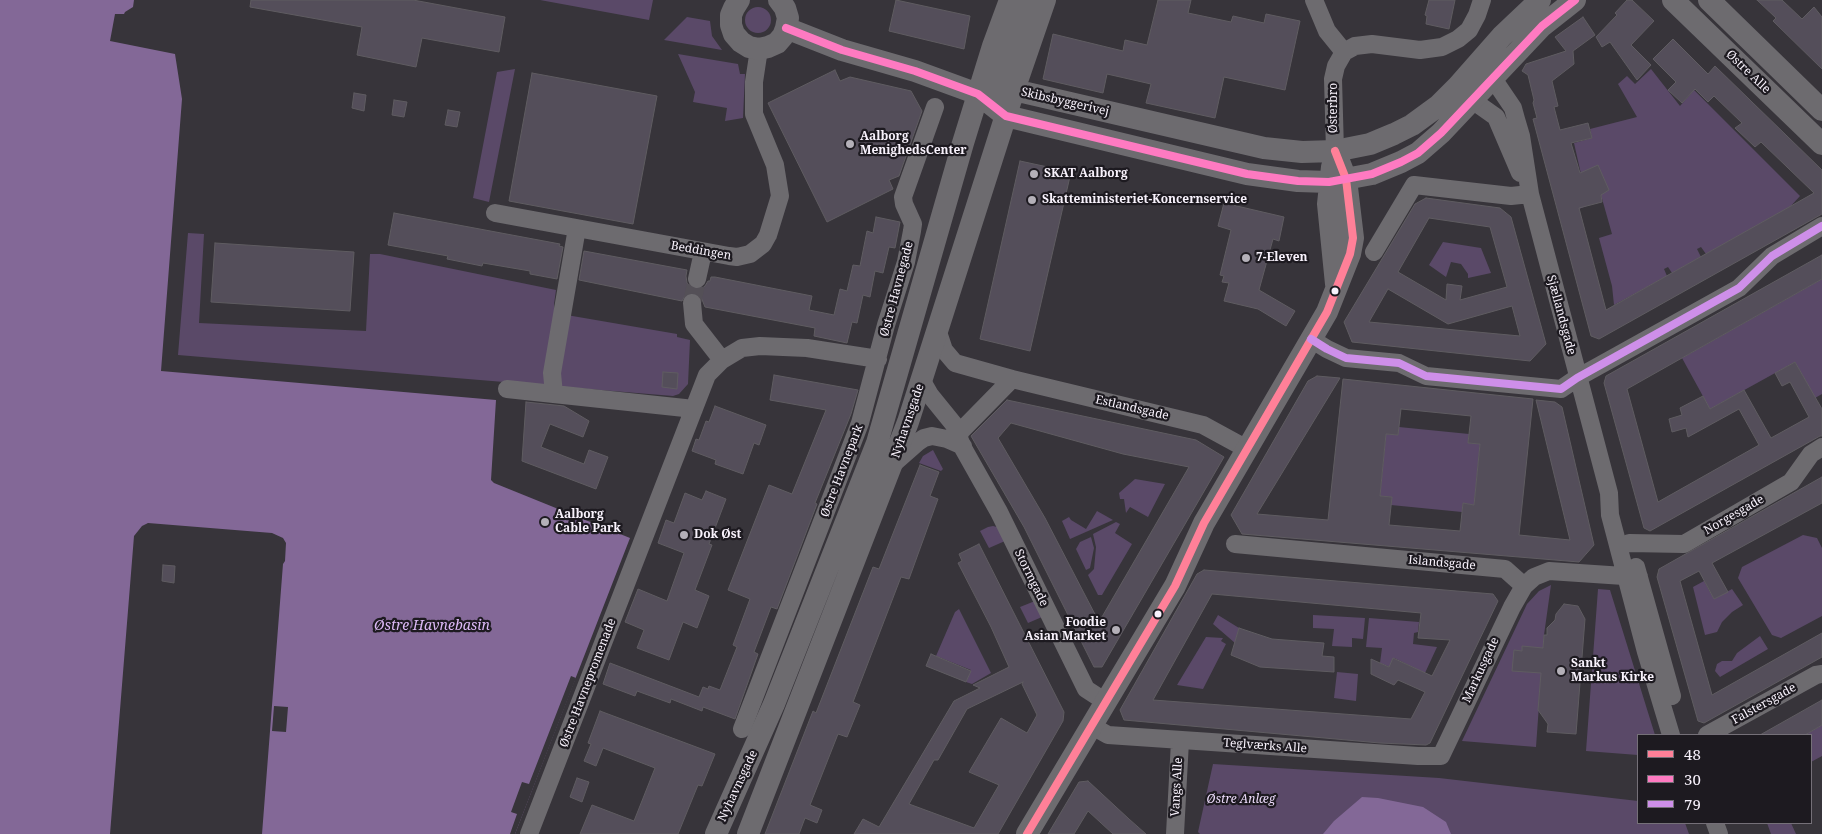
<!DOCTYPE html>
<html>
<head>
<meta charset="utf-8">
<style>
  body { margin:0 }
  #map { position:relative; width:1822px; height:834px; overflow:hidden; background:#37343a; font-family:"Noto Serif",serif }
  canvas { display:block }
  .legend { position:absolute; left:1637px; top:734px; width:175px; height:90px; box-sizing:border-box; background:#1d1a20; border:1px solid #757078; margin:0; padding:6px 9px; list-style:none; font-size:15px; color:#f8f2fc }
  .legend li { display:flex; align-items:center; gap:10px; height:25px }
  .legend b { width:25px; border:1px solid #757078 }
</style>
</head>
<body>
<div id="map">
<canvas width="1822" height="834"></canvas>
<ul class="legend">
<li><b style="height:6px;background:#ff8098"></b>48</li>
<li><b style="height:6px;background:#fe7ac1"></b>30</li>
<li><b style="height:6px;background:#ce8fe9"></b>79</li>
</ul>
</div>
<script>
const ctx = document.querySelector('canvas').getContext('2d');
ctx.lineJoin = 'round';
function fillPath(path, color) { ctx.fillStyle = color; ctx.fill(path, 'evenodd'); }
const toPath = rows => new Path2D(rows.map(r => 'M' + r).join(''));
function stroke(path, color, width, dash) { ctx.strokeStyle = color; ctx.lineWidth = width; ctx.lineCap = dash ? 'butt' : 'round'; ctx.setLineDash(dash || []); ctx.stroke(path); }
function write(font, color, halo, rows, align = 'center') {
  ctx.font = font + ' "Noto Serif",serif'; ctx.lineWidth = 4.5; ctx.setLineDash([]); ctx.textBaseline = 'middle'; ctx.strokeStyle = halo; ctx.fillStyle = color; for (const [text, x, y, turn = 0] of rows) {
    ctx.save(); ctx.translate(x, y); ctx.rotate((+turn || 0) * Math.PI / 180); ctx.textAlign = isNaN(turn) ? turn : align; if (halo) ctx.strokeText(text, 0, 0); ctx.fillText(text, 0, 0); ctx.restore();
  }
}
const green = toPath([
  [540,0,653,0,649,20],
  '745 20a13 13 0 1 1 26 0a13 13 0 1 1-26 0Z',
  [687,17,710,21,712,36,722,50,664,40],
  [678,54,738,64,740,74,745,74,743,118,725,121,727,108,693,102,695,92],
  [515,69,489,202,473,198,497,72],
  [1651,69,1680,106,1694,90,1800,196,1789,208,1706,254,1701,247,1697,249,1701,257,1672,273,1668,267,1664,269,1667,276,1614,305,1612,286,1599,238,1612,234,1599,188,1586,206,1579,209,1571,177,1581,174,1574,143,1592,138,1590,129,1637,117,1618,84,1627,76,1635,84],
  [188,233,204,234,199,323,366,331,370,254,380,254,556,290,554,304,555,313,677,334,677,337,690,340,688,384,679,394,673,396,178,355],
  [1443,242,1481,248,1491,273,1468,278,1468,274,1461,264,1451,262,1446,277,1429,265],
  [1822,279,1822,394,1815,398,1795,362,1710,409,1682,358],
  [1399,427,1469,434,1468,443,1480,444,1474,505,1463,503,1462,512,1391,505,1392,497,1380,496,1386,434,1398,435],
  [933,450,943,469,941,471,919,463,923,456],
  [1135,479,1165,484,1148,517,1130,507,1126,513,1124,499,1120,499,1119,493],
  [1097,511,1113,520,1070,539,1062,521,1069,517,1071,520,1086,529],
  [1116,522,1120,524,1115,533,1132,544,1102,595,1098,595,1088,575,1094,569,1096,547,1093,534],
  [993,526,997,527,1005,541,989,548,980,531,988,527],
  [1803,535,1817,538,1822,548,1822,616,1781,638,1772,635,1738,578,1742,567],
  [1091,537,1094,548,1090,568,1086,570,1076,549,1080,542],
  [1704,581,1714,599,1732,589,1743,605,1732,612,1722,622,1717,632,1705,635,1693,587],
  [1551,585,1544,635,1536,747,1462,741,1527,604,1539,591],
  [1598,589,1610,590,1655,735,1638,735,1638,755,1586,751],
  [1035,601,1042,617,1028,623,1020,607],
  [959,609,991,673,972,684,966,682,971,670,936,656,955,612],
  [1218,615,1239,628,1235,643,1213,624],
  [1313,615,1365,618,1363,639,1352,638,1352,647,1332,646,1334,629,1313,628],
  [1369,618,1419,622,1418,632,1414,633,1413,644,1437,647,1425,673,1394,658,1390,667,1380,663,1382,648,1366,647],
  [1760,636,1768,649,1720,677,1715,671,1717,664,1722,661,1732,661,1737,653],
  [1206,637,1223,638,1221,641,1226,644,1203,689,1177,685],
  [1337,672,1358,674,1356,701,1334,698],
  [1822,725,1822,756,1811,762,1811,735,1805,735],
  [1213,764,1439,778,1638,801,1638,823,1685,823,1689,834,1200,834,1198,832],
  [1767,823,1791,823,1796,834,1771,834]
]);
const water = toPath([
  [0,0,134,0,133,7,125,12,124,14,115,14,110,41,175,54,182,99,161,371,496,400,491,480,494,483,630,538,515,834,262,834,283,564,285,561,286,543,283,538,272,533,148,523,142,526,134,536,110,834,0,834],
  [1362,797,1378,798,1423,807,1446,822,1451,834,1323,834,1334,821]
]);
const pier = toPath([
  [571,676,576,678,515,834,510,834,517,814,511,812,522,782,529,784],
  [274,706,288,707,286,732,272,731]
]);
const building = toPath([
  [251,0,413,0,505,17,499,52,422,38,416,67,357,55,362,27,250,7,251,0],
  [896,0,970,16,964,49,889,31,896,0],
  [1158,0,1191,0,1188,13,1231,22,1233,16,1264,23,1266,14,1300,21,1285,90,1224,77,1215,118,1146,103,1151,84,1107,74,1103,93,1043,79,1053,34,1123,51,1125,40,1147,45,1158,0],
  [1429,0,1455,0,1449,29,1426,24,1427,16,1425,15,1429,0],
  [1627,0,1632,0,1654,21,1631,45,1651,65,1637,80,1610,42,1602,47,1596,37,1617,15,1615,13,1627,0],
  [1757,0,1782,0,1802,19,1814,7,1822,17,1822,69,1773,21,1776,18,1757,0],
  [1583,17,1595,35,1573,51,1574,64,1552,81,1558,106,1554,107,1560,130,1588,123,1592,138,1571,143,1580,173,1598,165,1609,190,1601,195,1602,202,1579,208,1606,310,1814,193,1761,142,1755,147,1735,128,1742,123,1714,96,1708,102,1695,89,1682,103,1668,90,1676,82,1653,59,1673,39,1708,74,1715,66,1822,170,1822,214,1599,339,1591,336,1533,119,1537,118,1533,103,1534,100,1528,75,1522,71,1526,64,1566,51,1555,37,1583,17],
  [835,70,840,81,850,77,911,91,922,111,899,176,889,180,893,189,827,222,768,103,835,70],
  [532,73,657,96,633,224,509,201,532,73],
  [354,93,366,95,364,111,352,108,354,93],
  [394,100,407,102,404,117,392,115,394,100],
  [448,110,460,112,457,127,445,125,448,110],
  [1020,161,1071,172,1030,351,980,339,1020,161],
  [1426,198,1500,208,1511,217,1546,344,1530,361,1352,342,1344,322,1415,204,1426,198],
  [1429,218,1490,227,1507,287,1460,300,1462,286,1447,284,1446,300,1398,272,1429,218],
  [1388,289,1448,324,1512,306,1520,336,1369,322,1388,289],
  [1224,203,1284,217,1279,241,1273,239,1259,290,1295,311,1286,326,1258,309,1224,301,1229,283,1222,282,1224,276,1220,275,1231,230,1218,226,1224,203],
  [394,213,560,244,559,246,563,247,557,279,530,274,530,271,483,263,482,266,447,259,448,256,388,245,394,213],
  [876,217,900,222,895,248,889,247,883,273,875,271,870,297,863,295,857,323,852,322,847,343,814,336,815,328,705,307,701,297,696,293,686,294,682,301,579,280,584,251,687,270,686,276,687,283,690,287,695,289,701,289,705,286,708,281,710,281,711,277,715,277,812,296,809,310,834,315,840,289,847,291,853,265,860,266,867,231,873,233,876,217],
  [215,243,354,252,350,311,211,302,215,243],
  [1822,255,1822,279,1627,389,1658,502,1759,445,1739,409,1688,437,1686,428,1672,432,1669,419,1682,415,1680,408,1703,396,1710,409,1744,390,1771,438,1809,417,1790,382,1782,386,1775,373,1795,362,1822,409,1822,436,1820,436,1650,531,1644,528,1604,383,1606,376,1822,255],
  [663,372,678,373,677,389,662,387,663,372],
  [774,375,858,390,851,414,815,503,817,504,777,609,771,607,754,652,758,654,735,719,703,707,702,711,671,699,670,703,637,691,635,696,603,684,610,663,699,697,703,687,708,689,709,686,720,690,737,647,733,645,750,599,728,590,769,485,792,494,826,410,770,400,774,375],
  [1317,376,1340,378,1257,514,1328,520,1343,379,1533,399,1519,535,1570,540,1536,400,1555,402,1562,407,1594,545,1579,562,1242,534,1231,515,1308,381,1317,376],
  [1401,409,1471,416,1468,443,1480,444,1474,505,1463,503,1460,531,1389,525,1392,497,1380,496,1386,434,1398,435,1401,409],
  [1007,400,1196,440,1224,457,1102,667,1094,667,1024,527,971,436,1007,400],
  [1011,423,1123,454,1189,467,1099,622,1045,518,998,438,1011,423],
  [526,402,564,406,589,421,583,437,550,424,541,447,584,464,589,450,608,457,596,489,522,461,526,402],
  [715,406,766,425,759,445,754,443,743,474,715,464,716,460,692,451,696,439,699,440,706,421,709,422,715,406],
  [920,465,939,472,930,496,938,499,909,579,901,577,853,702,860,705,847,737,838,734,810,805,822,810,817,823,805,818,799,834,765,834,813,711,816,713,873,567,879,569,920,465],
  [1822,477,1822,503,1712,563,1728,592,1714,599,1699,571,1680,581,1712,695,1822,633,1822,657,1704,723,1698,721,1657,577,1659,569,1822,477],
  [706,491,726,499,709,544,712,545,695,590,709,596,697,628,683,622,669,660,637,648,644,630,625,622,638,589,667,601,684,553,658,543,666,520,674,523,685,493,702,500,706,491],
  [979,544,1064,712,1063,721,998,834,854,834,863,819,879,827,954,701,980,688,973,685,1009,667,991,627,958,563,962,561,959,554,979,544],
  [1023,682,1022,684,1037,715,1027,733,1001,718,969,772,999,785,974,828,909,804,934,760,938,760,967,709,1023,682],
  [163,565,175,566,174,583,162,581,163,565],
  [1204,570,1493,594,1498,601,1430,743,1426,745,1380,743,1124,720,1120,710,1197,574,1204,570],
  [1212,594,1421,613,1418,638,1450,640,1432,676,1393,658,1389,667,1371,659,1371,674,1394,685,1398,680,1425,692,1411,719,1153,700,1212,594],
  [1564,604,1578,606,1585,619,1576,734,1547,732,1548,724,1538,710,1541,673,1512,671,1514,650,1522,651,1522,646,1543,648,1544,635,1547,635,1547,628,1555,620,1556,614,1564,604],
  [1239,628,1272,639,1324,643,1322,656,1334,657,1334,672,1260,667,1231,655,1239,628],
  [931,654,971,671,966,682,926,666,931,654],
  [1822,700,1822,725,1805,735,1760,735,1822,700],
  [600,711,715,754,702,786,698,785,678,834,580,834,592,805,634,821,655,768,603,748,596,766,584,761,591,744,588,743,600,711],
  [577,778,589,782,582,802,570,797,577,778],
  [1088,781,1129,819,1146,834,1113,834,1088,811,1074,834,1048,834,1079,782,1088,781]
]);
const minorTunnel = toPath([
  [692,303,697,279]
]);
const minor = toPath([
  [1314,0,1327,31,1344,52],
  [1492,77,1513,108,1516,119,1521,136,1530,194,1609,493,1610,515,1646,652,1671,735],
  [1472,100,1496,117,1520,173],
  [1335,151,1333,79,1336,66,1344,52,1355,46,1372,44,1420,50,1442,47,1458,39,1469,30,1477,15,1482,0],
  [495,213,729,256,737,257,750,254,763,244,768,235,780,196,775,165,754,114,754,82,759,49],
  [1374,252,1414,185,1511,196,1530,194],
  [697,279,703,252],
  [692,303,694,324,722,360],
  [938,332,944,350,955,363,1012,379],
  [1311,339,1327,349,1346,358,1399,363,1426,376,1561,389,1577,378,1739,288,1772,256,1822,226],
  [922,381,930,395,960,432,959,438,963,448,999,512,1086,689,1106,702],
  [507,389,694,409],
  [554,394,552,373,577,228],
  [960,432,1012,379,1203,425,1247,449],
  [893,464,918,442,924,438,932,436,947,439,963,446],
  [1629,543,1684,544,1791,482,1811,454,1822,447],
  [1235,544,1505,569,1524,586,1534,577,1549,571,1639,577],
  [1636,567,1672,696],
  [1092,726,1108,735,1418,756,1441,756,1512,607,1524,586],
  [742,729,860,423,886,325,906,262,912,231,913,224,904,204,903,197,935,107],
  [1707,735,1816,675,1822,674],
  [1715,823,1719,834],
  [529,834,707,375,722,360,742,348,760,346,807,348,878,359],
  [1175,834,1180,741]
]);
const tertiary = toPath([
  [739,0,734,8,731,15,731,25,734,34,741,42,749,47,759,49,768,47,777,43,783,36,786,28,788,18,785,8,779,0],
  [1673,0,1822,144],
  [1709,0,1822,110],
  [786,28,842,50,915,71,978,94,1006,116,1247,174,1298,181,1329,182,1372,174,1401,162,1418,153,1441,133,1542,26,1575,0],
  [999,90,1014,90,1264,148,1302,152,1335,151,1370,144,1394,134,1412,125,1438,106,1458,86,1502,36,1540,0],
  [999,104,998,90,1003,66,1027,0],
  [1332,167,1328,204,1336,284],
  [716,834,774,704,877,443,963,143,993,46,1010,0],
  [748,834,908,422,1014,90,1045,0],
  [1027,834,1175,586,1204,523,1327,312,1350,254,1353,238,1346,179,1335,151]
]);
const bus1 = toPath([
  [1027,834,1175,586,1204,523,1327,312,1350,254,1353,238,1346,179,1335,151]
]);
const bus2 = toPath([
  [786,28,842,50,915,71,978,94,1006,116,1247,174,1298,181,1329,182,1372,174,1401,162,1418,153,1441,133,1542,26,1575,0]
]);
const bus3 = toPath([
  [1311,339,1327,349,1346,358,1399,363,1426,376,1561,389,1577,378,1739,288,1772,256,1822,226]
]);
const markers = [
  [850,144,5,"#b4b0b8"],
  [1034,174,5,"#b4b0b8"],
  [1032,200,5,"#b4b0b8"],
  [1246,258,5,"#b4b0b8"],
  [1335,291,4.5,"#f8f2fc"],
  [545,522,5,"#b4b0b8"],
  [684,535,5,"#b4b0b8"],
  [1158,614,4.5,"#f8f2fc"],
  [1116,630,5,"#b4b0b8"],
  [1561,671,5,"#b4b0b8"]
];
const streetNames = [
  ["Østre Alle",1748,72,44],
  ["Skibsbyggerivej",1065,102,13],
  ["Østerbro",1334,108,-90],
  ["Beddingen",701,251,10],
  ["Østre Havnegade",897,289,-75],
  ["Sjællandsgade",1561,315,75],
  ["Estlandsgade",1132,408,13],
  ["Nyhavnsgade",908,421,-71],
  ["Østre Havnepark",842,471,-69],
  ["Norgesgade",1734,515,-30],
  ["Islandsgade",1442,563,5],
  ["Stormgade",1031,578,64],
  ["Markusgade",1481,670,-65],
  ["Østre Havnepromenade",588,683,-69],
  ["Falstersgade",1764,704,-29],
  ["Teglværks Alle",1265,746,4],
  ["Nyhavnsgade",738,786,-65],
  ["Vangs Alle",1177,787,-87]
];
const poiNames = [
  ["Aalborg",860,137],
  ["MenighedsCenter",860,151],
  ["SKAT Aalborg",1044,174],
  ["Skatteministeriet-Koncernservice",1042,200],
  ["7-Eleven",1256,258],
  ["Aalborg",555,515],
  ["Cable Park",555,529],
  ["Dok Øst",694,535],
  ["Foodie",1106,623,"right"],
  ["Asian Market",1106,637,"right"],
  ["Sankt",1571,664],
  ["Markus Kirke",1571,678]
];
const parkNames = [
  ["Østre Anlæg",1241,800]
];
const waterNames = [
  ["Østre Havnebasin",432,626]
];
fillPath(green, '#5a4968');
fillPath(water, '#836897');
fillPath(pier, '#37343a');
fillPath(building, '#544e5a');
stroke(building, '#5f5c61', 1);
stroke(minorTunnel, '#545057', 18, [18, 9]);
stroke(minor, '#6d6b6f', 18);
stroke(tertiary, '#6d6b6f', 22);
stroke(bus1, '#ff8098', 8);
stroke(bus2, '#fe7ac1', 8);
stroke(bus3, '#ce8fe9', 8);
for (const [x, y, r, color] of markers) { const dot = new Path2D(); dot.arc(x, y, r, 0, 2 * Math.PI); ctx.fillStyle = color; ctx.fill(dot); stroke(dot, '#1d1a20', 2); }
write('12px', '#f8f2fc', '#1d1a20', streetNames);
write('bold 12px', '#f8f2fc', '#1d1a20', poiNames, 'left');
write('italic 12px', '#eddcfb', '#1d1a20', parkNames);
write('italic 14px', '#dcb9f6', '#1d1a20', waterNames);
</script>
</body>
</html>
